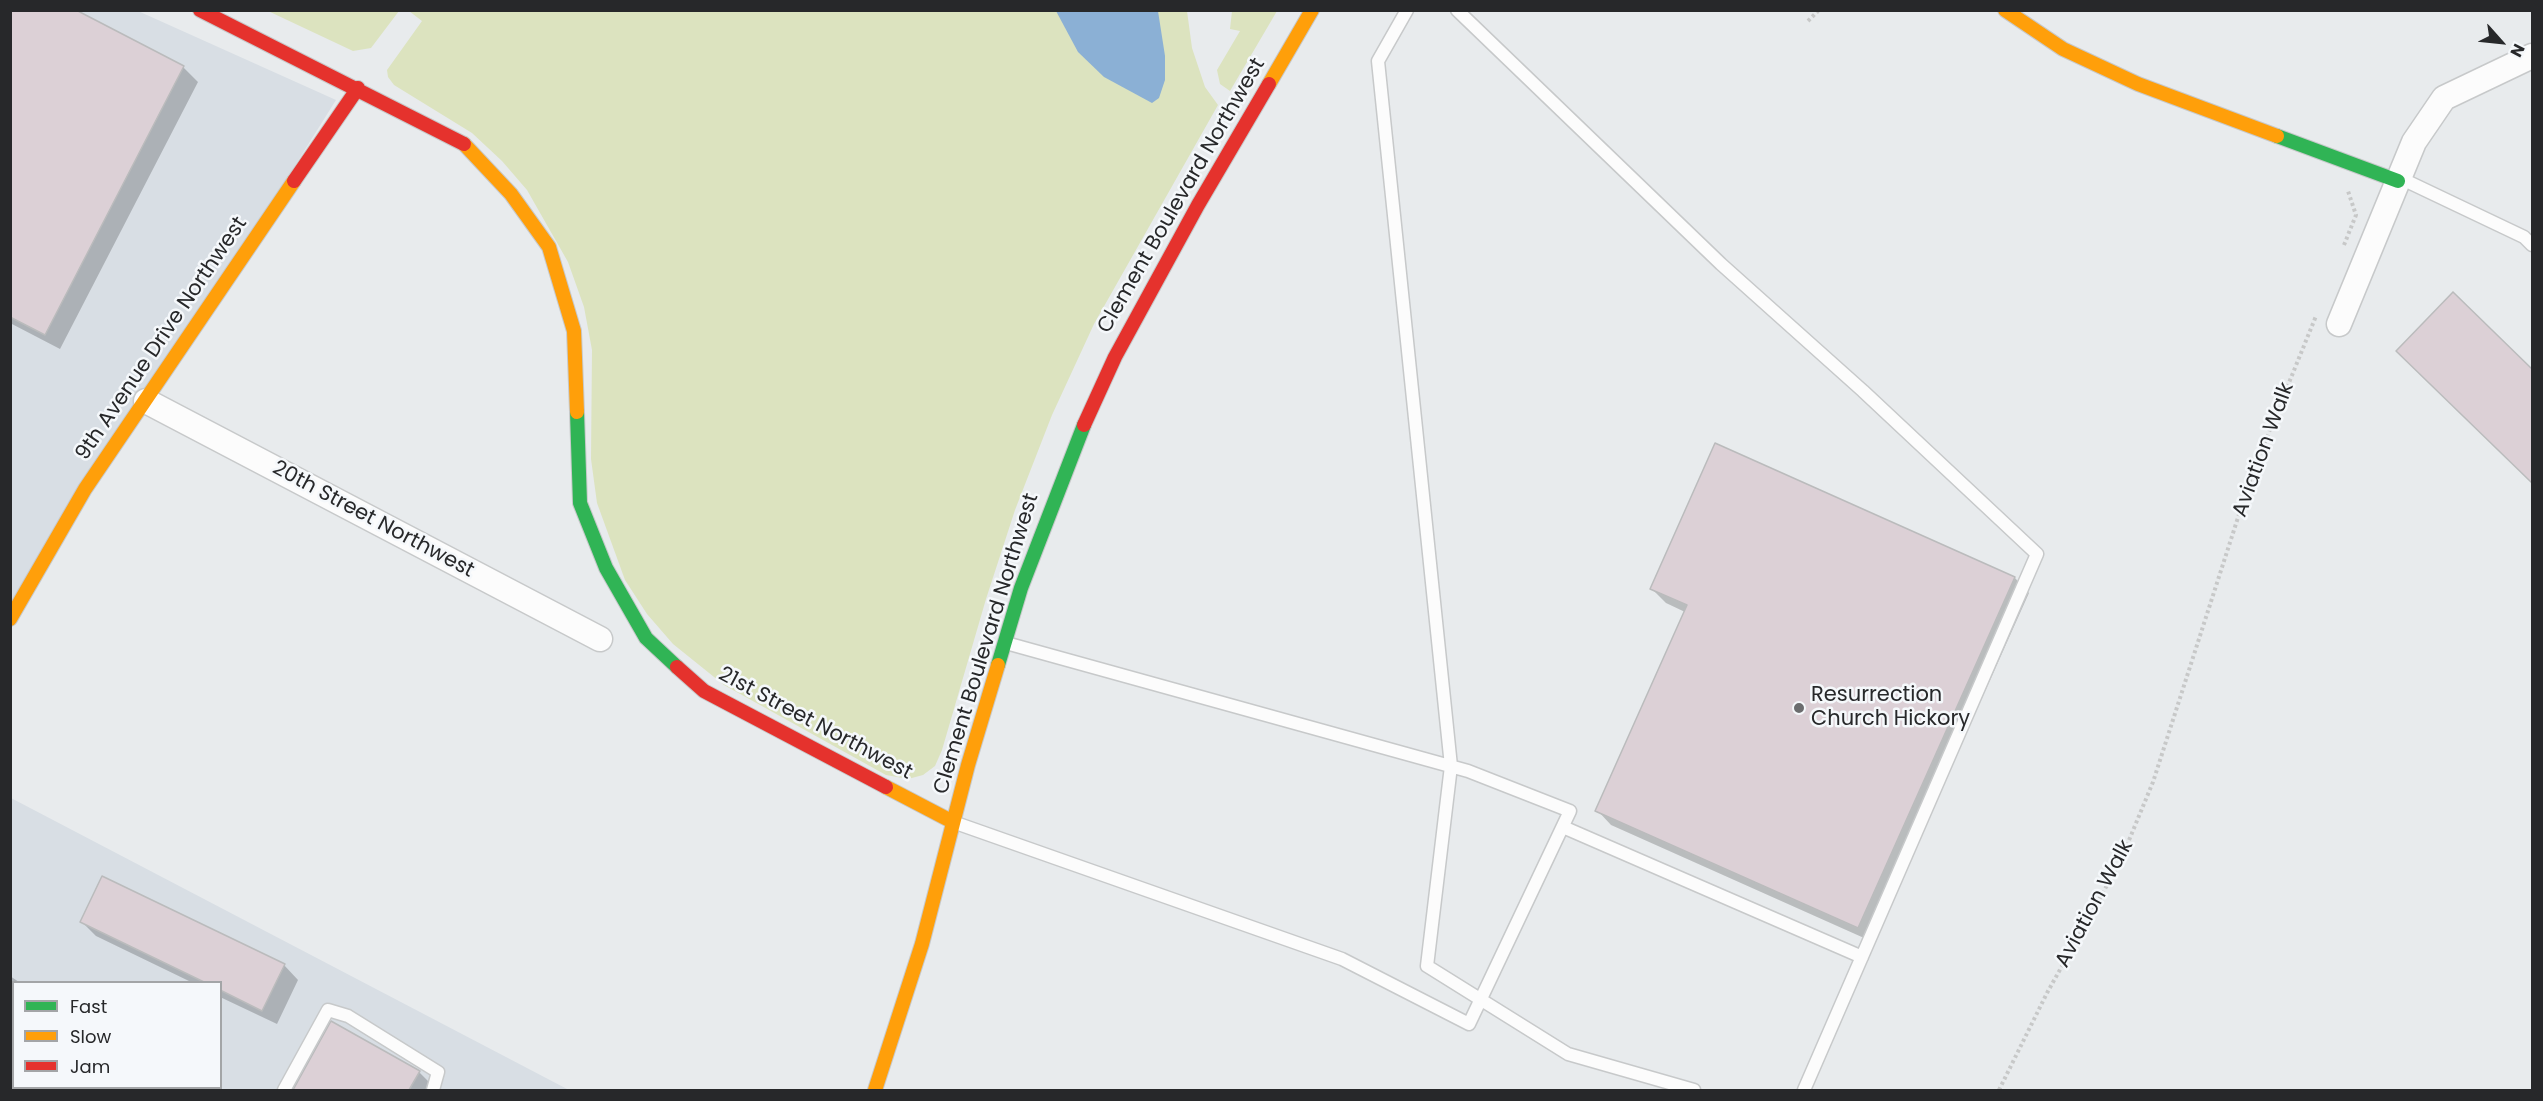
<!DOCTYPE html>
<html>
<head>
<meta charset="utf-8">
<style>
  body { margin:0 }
  #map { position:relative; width:2543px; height:1101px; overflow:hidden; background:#e8ebed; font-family:Poppins,sans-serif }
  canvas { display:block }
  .frame { position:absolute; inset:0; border:12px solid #27282a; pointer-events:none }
  .legend { position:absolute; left:12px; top:981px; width:210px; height:108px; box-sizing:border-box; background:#f5f8fb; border:2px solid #a3a5a7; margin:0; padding:8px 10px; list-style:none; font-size:18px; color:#27282a }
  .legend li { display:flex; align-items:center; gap:12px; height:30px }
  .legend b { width:30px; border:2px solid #a3a5a7 }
  .north { position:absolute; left:2471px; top:12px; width:60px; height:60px; -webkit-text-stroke:4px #f5f8fb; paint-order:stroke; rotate:117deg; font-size:16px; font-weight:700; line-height:24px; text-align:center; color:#27282a }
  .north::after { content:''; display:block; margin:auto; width:21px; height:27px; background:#27282a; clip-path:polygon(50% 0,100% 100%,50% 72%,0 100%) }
</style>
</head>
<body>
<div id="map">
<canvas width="2543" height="1101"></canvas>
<div class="frame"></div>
<ul class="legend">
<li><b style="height:8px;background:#30b455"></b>Fast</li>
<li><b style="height:8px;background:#ff9f0a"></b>Slow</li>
<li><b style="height:8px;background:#e5322d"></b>Jam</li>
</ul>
<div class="north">N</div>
</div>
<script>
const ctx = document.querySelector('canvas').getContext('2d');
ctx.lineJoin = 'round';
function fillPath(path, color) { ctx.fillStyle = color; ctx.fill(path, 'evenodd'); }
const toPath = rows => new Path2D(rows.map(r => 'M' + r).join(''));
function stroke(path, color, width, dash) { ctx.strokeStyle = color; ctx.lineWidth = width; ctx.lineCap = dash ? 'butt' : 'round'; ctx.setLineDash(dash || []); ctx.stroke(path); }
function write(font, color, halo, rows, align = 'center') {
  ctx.font = font + ' Poppins,sans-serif'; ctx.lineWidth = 5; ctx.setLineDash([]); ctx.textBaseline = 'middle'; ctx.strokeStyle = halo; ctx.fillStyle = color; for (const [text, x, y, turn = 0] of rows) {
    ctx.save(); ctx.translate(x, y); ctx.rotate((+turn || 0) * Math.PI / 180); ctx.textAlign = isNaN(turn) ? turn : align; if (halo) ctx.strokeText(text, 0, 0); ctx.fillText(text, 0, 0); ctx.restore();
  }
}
const built = toPath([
  [11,11,138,11,336,100,11,619],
  [11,798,569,1090,11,1090],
  [14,982,220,982,220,1088,14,1088]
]);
const green = toPath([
  [268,11,399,11,371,48,353,51],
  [409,11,1187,11,1192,48,1205,87,1218,105,1094,324,1052,415,1015,510,986,599,942,750,935,766,923,775,908,779,886,775,724,685,673,644,647,614,625,580,597,503,591,459,592,350,584,307,568,262,527,190,502,161,472,133,394,85,388,77,387,70,422,21],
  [1232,11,1277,11,1230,91,1220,84,1217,70,1240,31,1230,29]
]);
const water = toPath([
  [1056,11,1158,11,1165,56,1165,80,1159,98,1152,103,1104,77,1078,52]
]);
const shadow = toPath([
  [10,10,73,10,183,67,198,82,60,349,10,323],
  [2453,294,2532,371,2532,481,2398,351],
  [1716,445,2015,578,2029,593,1873,942,1611,825,1597,810,1685,612,1666,603,1652,589],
  [82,922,284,965,298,980,277,1024,220,997,220,982,191,982,96,936],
  [10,976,19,982,14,982,14,1085,11,1090],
  [332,1023,419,1072,433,1086,431,1090,294,1090],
  [44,1088,176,1088,179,1090,42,1090]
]);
const building = toPath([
  [10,10,76,10,184,66,45,335,10,317,10,10],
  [2453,292,2532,369,2532,483,2396,351,2453,292],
  [1715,443,2015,577,1858,928,1595,811,1687,605,1650,589,1715,443],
  [102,876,285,964,262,1011,220,990,220,982,204,982,80,922,102,876],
  [331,1021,420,1071,409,1090,293,1090,331,1021]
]);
const path = toPath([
  [1808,21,1819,10],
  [2344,245,2356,215,2348,191],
  [1999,1090,2047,993,2120,862,2153,782,2252,474,2316,316]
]);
const lane = toPath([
  [1407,10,1378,61,1451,766,1427,966,1568,1054,1694,1090],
  [1457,10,1721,264,1863,391,2037,554,1804,1090],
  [2400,178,2524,237,2532,245],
  [953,822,1342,959,1469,1024,1570,811,1468,771,1006,643],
  [1563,827,1862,957],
  [284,1090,328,1010,348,1016,438,1072,433,1090]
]);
const street = toPath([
  [2339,324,2414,142,2444,98,2532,56],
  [146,401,600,639]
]);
const fast = toPath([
  [2277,136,2398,181],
  [577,412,580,503,606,568,646,638,677,667],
  [998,665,1021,588,1084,425]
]);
const slow = toPath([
  [2005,10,2063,49,2138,84,2277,136],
  [1269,84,1312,10],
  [464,144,511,194,549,247,574,331,577,412],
  [10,619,85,489,294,181],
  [886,787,953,822],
  [875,1090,922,944,968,765,998,665]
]);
const jam = toPath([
  [200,10,464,144],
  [294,181,358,88],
  [1084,425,1115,357,1198,205,1269,84],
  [677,667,704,691,886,787]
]);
const markers = [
  [1799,708,6,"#6b6c6e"]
];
const streetNames = [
  ["Clement Boulevard Northwest",1182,196,-60],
  ["9th Avenue Drive Northwest",162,339,-56],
  ["Aviation Walk",2264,450,-70],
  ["20th Street Northwest",373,520,28],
  ["Clement Boulevard Northwest",987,644,-73],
  ["21st Street Northwest",815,724,28],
  ["Aviation Walk",2095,904,-62]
];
const poiNames = [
  ["Resurrection",1811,696],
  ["Church Hickory",1811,720]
];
fillPath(built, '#d8dee4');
fillPath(green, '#dce3bf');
fillPath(water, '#8bb0d5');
fillPath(shadow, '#0003');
fillPath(building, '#dcd0d6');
stroke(building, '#babbbc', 1.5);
stroke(lane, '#c7c9ca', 15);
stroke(street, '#c7c9ca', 27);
stroke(fast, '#c7c9ca', 16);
stroke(slow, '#c7c9ca', 16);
stroke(jam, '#c7c9ca', 16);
stroke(path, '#c7c8c8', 4, [3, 3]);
stroke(lane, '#fcfcfc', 12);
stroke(street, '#fcfcfc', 24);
stroke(fast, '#30b455', 14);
stroke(slow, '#ff9f0a', 14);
stroke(jam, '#e5322d', 14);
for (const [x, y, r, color] of markers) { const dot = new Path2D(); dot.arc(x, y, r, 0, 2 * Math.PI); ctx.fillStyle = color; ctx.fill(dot); stroke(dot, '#f5f8fb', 2); }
write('21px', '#27282a', '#f5f8fb', streetNames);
write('21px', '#27282a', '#f5f8fb', poiNames, 'left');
</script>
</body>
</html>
